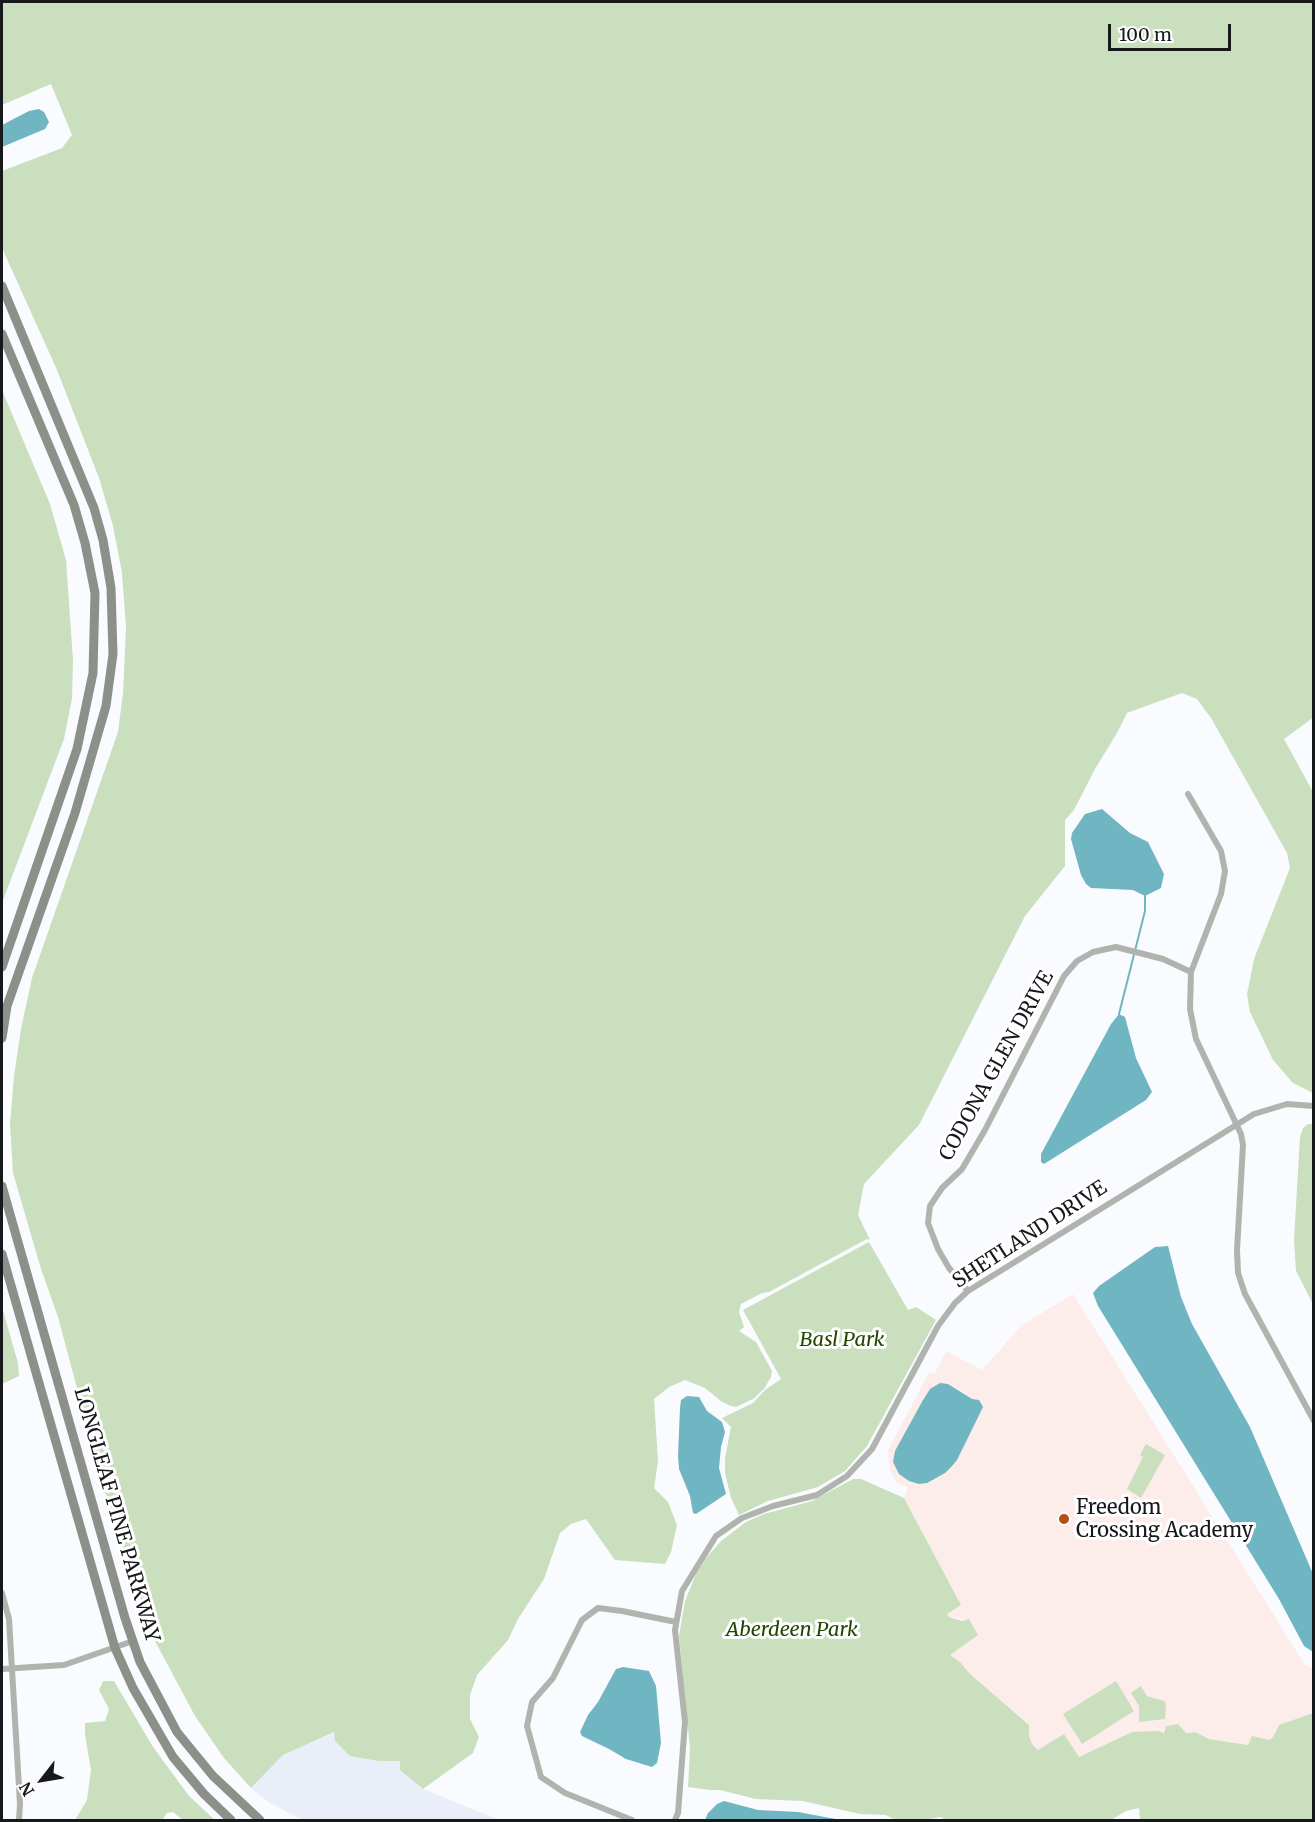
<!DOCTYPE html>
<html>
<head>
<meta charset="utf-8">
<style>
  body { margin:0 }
  #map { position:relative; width:1315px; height:1822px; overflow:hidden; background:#f9fbff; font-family:Merriweather,serif }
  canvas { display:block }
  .frame { position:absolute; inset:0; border:3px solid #17181c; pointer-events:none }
  .north { position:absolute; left:12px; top:1750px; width:60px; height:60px; -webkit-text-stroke:4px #fff; paint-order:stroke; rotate:239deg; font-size:16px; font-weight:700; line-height:24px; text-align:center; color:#17181c }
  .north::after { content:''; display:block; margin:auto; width:21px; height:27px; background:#17181c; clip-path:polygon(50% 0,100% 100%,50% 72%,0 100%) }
  .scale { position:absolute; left:1108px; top:24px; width:123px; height:27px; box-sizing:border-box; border:3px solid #17181c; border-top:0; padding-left:8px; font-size:18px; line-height:21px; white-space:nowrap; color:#17181c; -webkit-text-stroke:4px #fff; paint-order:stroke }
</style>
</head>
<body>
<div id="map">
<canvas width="1315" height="1822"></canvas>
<div class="frame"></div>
<div class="north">N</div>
<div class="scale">100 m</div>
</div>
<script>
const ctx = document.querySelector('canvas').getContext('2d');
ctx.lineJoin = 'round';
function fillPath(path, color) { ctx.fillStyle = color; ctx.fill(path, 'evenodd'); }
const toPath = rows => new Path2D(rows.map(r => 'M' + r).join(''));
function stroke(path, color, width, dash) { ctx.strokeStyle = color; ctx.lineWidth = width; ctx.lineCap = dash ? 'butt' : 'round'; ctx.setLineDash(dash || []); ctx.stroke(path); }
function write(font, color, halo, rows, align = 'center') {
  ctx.font = font + ' Merriweather,serif'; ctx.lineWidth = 6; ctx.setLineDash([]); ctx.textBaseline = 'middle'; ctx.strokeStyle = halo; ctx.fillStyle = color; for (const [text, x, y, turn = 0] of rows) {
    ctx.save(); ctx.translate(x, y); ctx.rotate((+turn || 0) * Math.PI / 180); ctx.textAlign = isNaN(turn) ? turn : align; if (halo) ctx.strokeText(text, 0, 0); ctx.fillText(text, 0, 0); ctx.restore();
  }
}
const built = toPath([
  [335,1732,400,1760,419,1787,499,1820,303,1820,268,1802,251,1788,283,1755]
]);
const education = toPath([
  [1073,1294,1305,1665,1313,1669,1313,1713,1279,1725,1273,1737,1269,1740,1248,1745,1209,1739,1195,1732,1132,1732,1079,1757,1038,1750,1032,1744,1029,1736,1029,1725,969,1673,961,1663,949,1655,977,1635,967,1620,949,1617,947,1613,961,1605,904,1498,908,1487,898,1484,890,1471,888,1450,929,1373,935,1373,946,1351,982,1370,1022,1325]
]);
const green = toPath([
  [2,2,1313,2,1314,717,1284,739,1313,792,1313,1093,1293,1083,1273,1060,1250,1012,1247,994,1254,959,1290,868,1287,853,1211,718,1197,699,1182,693,1127,713,1117,733,1095,769,1074,810,1065,820,1065,866,1025,916,919,1125,864,1184,858,1215,870,1240,867,1239,769,1292,762,1293,741,1304,739,1312,744,1327,739,1331,756,1342,772,1371,771,1377,764,1389,753,1399,736,1407,731,1406,722,1402,705,1388,685,1380,669,1387,654,1399,658,1461,654,1488,668,1502,677,1525,671,1552,665,1564,615,1560,586,1519,571,1524,560,1533,544,1579,518,1619,508,1640,477,1675,470,1695,470,1719,479,1737,473,1753,423,1789,400,1770,400,1761,379,1761,350,1756,335,1741,334,1732,283,1755,251,1788,224,1758,195,1716,155,1641,133,1579,102,1482,58,1317,41,1269,13,1173,10,1124,14,1076,21,1029,32,978,118,732,123,693,126,627,122,573,113,526,99,478,57,370,2,248,2,171,62,148,72,135,51,84,2,105],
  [2,390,50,504,66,560,73,660,72,699,64,739,2,903],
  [1308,1124,1314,1124,1313,1304,1296,1271,1294,1240,1300,1137,1303,1128],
  [869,1242,908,1310,916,1307,936,1320,867,1446,845,1471,818,1487,768,1501,739,1515,731,1498,725,1473,725,1458,731,1427,722,1418,753,1403,765,1390,781,1379,743,1310],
  [2,1307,18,1363,19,1376,2,1384],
  [1146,1444,1165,1455,1141,1498,1127,1489,1143,1457,1140,1455],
  [853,1479,861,1479,904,1498,961,1605,947,1614,949,1617,962,1621,969,1619,978,1635,950,1655,961,1663,969,1673,1029,1725,1029,1736,1032,1744,1038,1750,1064,1734,1079,1757,1132,1732,1158,1731,1164,1733,1166,1726,1178,1724,1186,1733,1195,1732,1209,1739,1248,1745,1252,1736,1269,1740,1273,1737,1279,1725,1313,1713,1313,1820,1140,1820,1139,1808,1126,1811,1111,1820,945,1820,941,1817,924,1820,895,1820,886,1815,860,1814,803,1801,756,1799,720,1790,710,1790,688,1787,690,1749,679,1636,685,1601,696,1574,707,1557,721,1541,746,1522,764,1514,812,1501],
  [103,1681,114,1681,153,1747,189,1796,215,1820,183,1820,173,1812,167,1813,162,1820,75,1820,87,1800,91,1770,85,1735,85,1723,105,1721,109,1709,99,1690],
  [1116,1681,1134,1711,1082,1744,1063,1714],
  [1141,1686,1147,1696,1164,1701,1166,1704,1165,1719,1139,1722,1139,1706,1131,1693]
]);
const water = toPath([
  [39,109,44,112,49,122,45,129,2,147,2,125,29,111],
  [1102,809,1130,833,1148,842,1164,874,1161,888,1145,896,1133,890,1091,888,1086,884,1081,875,1071,839,1072,833,1085,814],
  [1119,1014,1125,1017,1136,1058,1152,1092,1146,1100,1044,1164,1041,1162,1041,1154,1111,1024],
  [1168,1246,1181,1297,1192,1324,1250,1427,1313,1574,1313,1652,1304,1646,1279,1599,1098,1306,1093,1293,1099,1286,1155,1247],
  [940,1383,948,1384,972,1399,979,1400,983,1407,957,1460,952,1466,945,1473,927,1483,919,1484,909,1481,899,1474,893,1462,895,1451,923,1400,930,1389],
  [687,1396,699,1397,707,1411,722,1422,725,1432,721,1447,719,1468,726,1494,696,1514,693,1513,690,1496,679,1469,678,1456,680,1408,681,1400],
  [623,1667,649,1671,656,1686,661,1743,657,1763,652,1767,626,1759,609,1749,582,1736,580,1732,588,1715,598,1702,616,1669],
  [724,1801,758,1810,798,1812,841,1820,705,1820,708,1813,717,1804]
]);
const stream = toPath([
  [1119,1014,1145,911,1145,896]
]);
const minor = toPath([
  [1188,794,1221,851,1225,871,1221,894,1191,972,1190,1009,1196,1039,1241,1134,1243,1145,1237,1250,1238,1273,1245,1294,1314,1421],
  [968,1291,949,1268,938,1249,928,1223,930,1206,942,1188,962,1169,985,1130,1064,976,1077,961,1093,952,1116,947,1163,959,1191,972],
  [2,1593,9,1619,20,1804,19,1820],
  [2,1669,64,1665,133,1641],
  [632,1820,565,1793,541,1777,527,1726,532,1702,553,1678,582,1620,598,1608,622,1611,676,1622],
  [675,1820,678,1813,685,1722,675,1630,682,1591,716,1536,742,1518,773,1506,817,1495,847,1476,872,1449,938,1326,955,1303,968,1291,1254,1114,1287,1104,1314,1106]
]);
const secondary = toPath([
  [2,286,94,508,103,540,111,588,113,654,106,706,75,813,7,1006,2,1038],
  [2,334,74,505,85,543,95,593,93,673,77,749,2,967],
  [2,1186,125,1618,140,1662,177,1732,213,1776,260,1820],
  [2,1254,115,1648,133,1688,173,1757,204,1794,231,1820]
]);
const markers = [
  [1064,1519,6,"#b24f18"]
];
const streetNames = [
  ["CODONA GLEN DRIVE",997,1066,-61],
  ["SHETLAND DRIVE",1030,1235,-33],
  ["LONGLEAF PINE PARKWAY",116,1515,74]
];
const parkNames = [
  ["Basl Park",842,1340],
  ["Aberdeen Park",792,1630]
];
const poiNames = [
  ["Freedom",1076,1508],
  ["Crossing Academy",1076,1531]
];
fillPath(built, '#eaeef8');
fillPath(education, '#fdedea');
fillPath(green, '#cadfbe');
fillPath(water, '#70b5c2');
stroke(stream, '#70b5c2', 2);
stroke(minor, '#b0b3ae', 6);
stroke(secondary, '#8d9089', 9);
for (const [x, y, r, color] of markers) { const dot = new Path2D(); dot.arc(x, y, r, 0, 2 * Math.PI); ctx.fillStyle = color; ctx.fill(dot); stroke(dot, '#fff', 2); }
write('20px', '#17181c', '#fff', streetNames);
write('italic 20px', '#234600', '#fff', parkNames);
write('20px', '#17181c', '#fff', poiNames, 'left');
</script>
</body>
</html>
